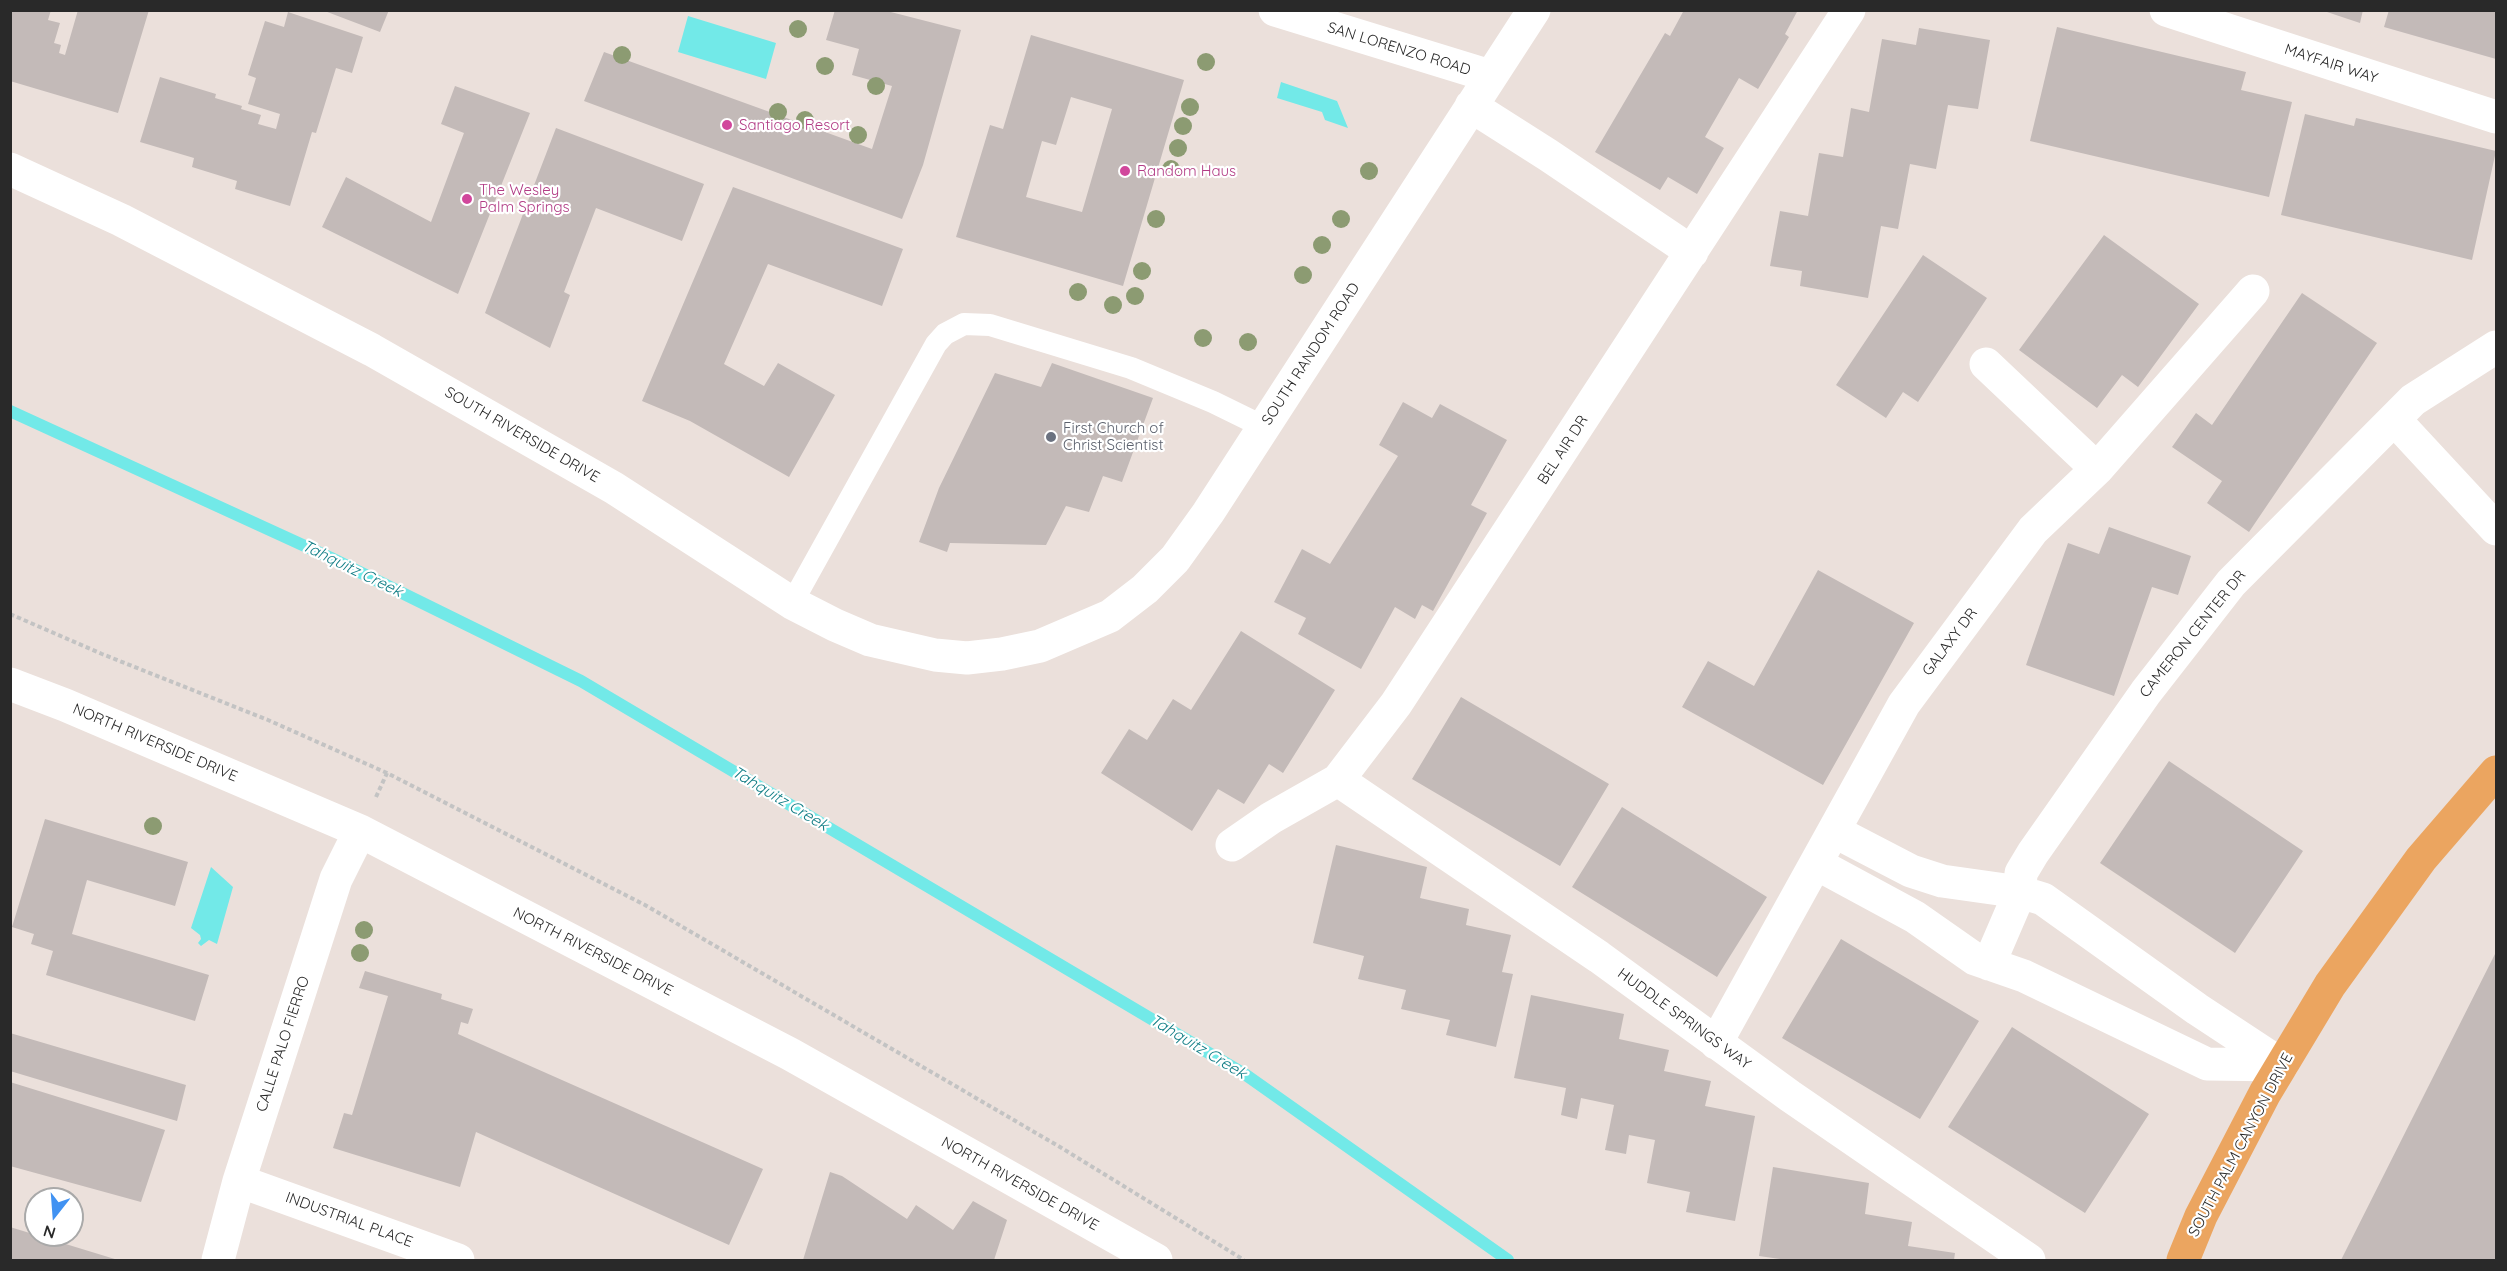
<!DOCTYPE html>
<html>
<head>
<meta charset="utf-8">
<style>
  body { margin:0 }
  #map { position:relative; width:2507px; height:1271px; overflow:hidden; background:#ebe0db; font-family:Quicksand,sans-serif }
  canvas { display:block }
  .frame { position:absolute; inset:0; border:12px solid #292929; pointer-events:none }
  .north { position:absolute; left:24px; top:1187px; width:60px; height:60px; box-sizing:border-box; background:#fff; border:2px solid #a9a9a9; border-radius:50%; rotate:197deg; font-size:16px; font-weight:700; line-height:24px; text-align:center; color:#292929 }
  .north::after { content:''; display:block; margin:auto; width:21px; height:27px; background:#4192f2; clip-path:polygon(50% 0,100% 100%,50% 72%,0 100%) }
</style>
</head>
<body>
<div id="map">
<canvas width="2507" height="1271"></canvas>
<div class="frame"></div>
<div class="north">N</div>
</div>
<script>
const ctx = document.querySelector('canvas').getContext('2d');
ctx.lineJoin = 'round';
function fillPath(path, color) { ctx.fillStyle = color; ctx.fill(path, 'evenodd'); }
const toPath = rows => new Path2D(rows.map(r => 'M' + r).join(''));
function stroke(path, color, width, dash) { ctx.strokeStyle = color; ctx.lineWidth = width; ctx.lineCap = dash ? 'butt' : 'round'; ctx.setLineDash(dash || []); ctx.stroke(path); }
function write(font, color, halo, rows, align = 'center') {
  ctx.font = font + ' Quicksand,sans-serif'; ctx.lineWidth = 4.5; ctx.setLineDash([]); ctx.textBaseline = 'middle'; ctx.strokeStyle = halo; ctx.fillStyle = color; for (const [text, x, y, turn = 0] of rows) {
    ctx.save(); ctx.translate(x, y); ctx.rotate((+turn || 0) * Math.PI / 180); ctx.textAlign = isNaN(turn) ? turn : align; if (halo) ctx.strokeText(text, 0, 0); ctx.fillText(text, 0, 0); ctx.restore();
  }
}
const water = toPath([
  [688,16,776,43,766,79,678,52],
  [1281,82,1337,101,1348,128,1325,120,1322,112,1277,98],
  [211,867,233,887,217,944,209,940,201,946,198,943,201,939,200,935,191,928]
]);
const stream = toPath([
  [10,411,331,558,581,681,1246,1075,1508,1260]
]);
const building = toPath([
  [10,10,51,10,48,20,60,23,54,43,61,45,59,53,65,55,78,10,149,10,118,113,10,81],
  [322,10,389,10,380,32],
  [835,10,883,10,961,30,923,165,902,219,584,101,604,52,872,149,892,86,852,75,859,49,826,40],
  [1684,10,1798,10,1785,34,1789,37,1758,89,1739,78,1705,137,1724,148,1697,194,1668,177,1660,190,1595,152,1665,33,1670,36],
  [2321,10,2363,10,2360,23],
  [2389,10,2496,10,2496,59,2384,27],
  [288,12,363,37,352,73,336,68,316,133,312,132,290,206,235,189,237,181,192,167,194,158,140,142,160,77,216,94,215,98,242,106,241,109,261,115,258,124,276,129,280,114,248,104,256,78,248,75,265,21,284,27],
  [2057,27,2246,72,2241,90,2292,102,2269,197,2030,141],
  [1919,28,1990,40,1978,109,1948,105,1936,169,1910,164,1898,229,1881,226,1868,298,1800,286,1802,271,1770,266,1780,211,1808,216,1819,153,1843,157,1851,108,1869,112,1882,39,1916,45],
  [1031,35,1184,80,1123,286,956,237,990,125,1003,129],
  [1071,97,1112,109,1082,212,1026,197,1042,141,1056,145],
  [455,86,530,113,458,294,322,227,346,177,431,222,464,133,441,124],
  [2305,114,2354,126,2356,118,2496,151,2472,260,2281,215],
  [556,128,704,184,682,241,596,208,564,292,570,295,550,348,485,313],
  [733,187,903,249,882,306,768,264,724,364,764,386,778,363,835,395,789,477,690,421,642,401],
  [2104,235,2199,304,2138,387,2122,375,2097,408,2019,350],
  [1923,255,1987,298,1918,402,1903,392,1886,418,1836,385],
  [2302,293,2377,343,2249,532,2207,503,2222,481,2172,447,2196,413,2212,425],
  [1052,363,1153,398,1122,482,1103,476,1089,512,1066,506,1046,545,950,543,947,552,919,542,939,488,995,373,1041,387],
  [1403,402,1432,418,1440,404,1507,440,1471,505,1487,513,1433,611,1422,605,1415,619,1395,607,1361,669,1298,634,1306,618,1274,602,1302,549,1330,564,1398,456,1379,445],
  [2109,527,2191,556,2178,595,2152,587,2114,696,2026,665,2068,543,2099,554],
  [1818,570,1914,623,1823,785,1682,707,1708,661,1754,686],
  [1241,631,1335,690,1283,773,1269,764,1244,804,1218,789,1192,831,1101,773,1129,729,1147,740,1173,699,1191,710],
  [1461,697,1609,784,1560,866,1412,779],
  [2169,761,2303,851,2235,953,2100,863],
  [1622,807,1767,897,1717,977,1572,887],
  [45,819,188,862,175,906,87,880,72,934,209,975,195,1021,46,975,53,951,31,944,34,934,12,927],
  [1336,845,1427,867,1420,898,1469,909,1466,925,1511,935,1502,972,1513,974,1496,1047,1446,1035,1450,1020,1401,1009,1406,990,1358,979,1364,956,1313,943],
  [1841,939,1979,1021,1920,1119,1782,1038],
  [2496,952,2496,1260,2341,1260],
  [365,971,442,994,441,999,473,1009,468,1024,461,1022,458,1034,763,1169,729,1245,476,1132,460,1187,333,1148,344,1113,352,1115,388,996,359,988],
  [1531,995,1624,1014,1619,1039,1669,1050,1664,1071,1711,1081,1705,1106,1755,1116,1735,1221,1686,1212,1690,1192,1647,1183,1655,1140,1629,1135,1626,1154,1605,1150,1614,1105,1581,1098,1577,1119,1561,1115,1566,1088,1514,1078],
  [2012,1027,2149,1114,2085,1213,1948,1127],
  [10,1033,186,1085,177,1121,10,1071],
  [10,1082,165,1130,141,1202,10,1166],
  [1773,1167,1869,1183,1865,1214,1912,1222,1908,1246,1955,1253,1954,1260,1787,1260,1759,1256],
  [830,1172,842,1176,907,1219,916,1205,953,1230,973,1201,1007,1220,994,1260,803,1260],
  [10,1227,118,1260,10,1260]
]);
const path = toPath([
  [10,614,102,654,268,720,387,773,645,905,1060,1147,1244,1260],
  [376,797,387,773]
]);
const service = toPath([
  [792,603,936,344,945,334,964,324,990,325,1131,368,1213,402,1264,427]
]);
const minor = toPath([
  [1275,10,1490,76],
  [2166,10,2496,117],
  [1471,106,1548,155,1692,252],
  [10,169,121,220,372,350,614,488,792,603,835,625,870,640,935,655,967,658,1002,654,1040,646,1110,616,1145,589,1175,559,1208,513,1534,10],
  [1986,364,2097,469],
  [2394,419,2496,529],
  [10,684,65,705,360,831,790,1054,1156,1260],
  [1338,780,1599,957,1790,1096,2029,1260],
  [1834,831,1911,871,1942,881,2020,892,2043,899,2197,1009,2282,1065],
  [1232,845,1271,818,1338,780,1396,704,1849,10],
  [1817,864,1915,917,1975,959,2024,976,2207,1064,2282,1065],
  [1989,964,2020,892,2021,873,2033,853,2146,692,2231,583,2413,400,2496,347],
  [1716,1043,1904,704,2033,530,2097,469,2253,291],
  [239,1181,458,1260],
  [218,1260,239,1181,336,879,360,831]
]);
const primary = toPath([
  [2183,1260,2201,1216,2265,1093,2330,985,2421,859,2496,772]
]);
const trees = [
  [798,29],
  [622,55],
  [1206,62],
  [825,66],
  [876,86],
  [1190,107],
  [778,112],
  [805,120],
  [1183,126],
  [858,135],
  [1178,148],
  [1171,169],
  [1369,171],
  [1156,219],
  [1341,219],
  [1322,245],
  [1142,271],
  [1303,275],
  [1078,292],
  [1135,296],
  [1113,305],
  [1203,338],
  [1248,342],
  [153,826],
  [364,930],
  [360,953]
];
const markers = [
  [727,125,6,"#d1479c"],
  [1125,171,6,"#d1479c"],
  [467,199,6,"#d1479c"],
  [1051,437,6,"#6b7280"]
];
const streetNames = [
  ["SAN LORENZO ROAD",1399,49,17],
  ["MAYFAIR WAY",2331,64,18],
  ["SOUTH RANDOM ROAD",1311,354,-57],
  ["SOUTH RIVERSIDE DRIVE",522,435,30],
  ["BEL AIR DR",1563,450,-57],
  ["CAMERON CENTER DR",2193,634,-51],
  ["GALAXY DR",1950,642,-53],
  ["NORTH RIVERSIDE DRIVE",155,743,23],
  ["NORTH RIVERSIDE DRIVE",593,952,27],
  ["HUDDLE SPRINGS WAY",1684,1019,36],
  ["CALLE PALO FIERRO",283,1044,-72],
  ["SOUTH PALM CANYON DRIVE",2241,1145,-62],
  ["NORTH RIVERSIDE DRIVE",1020,1184,29],
  ["INDUSTRIAL PLACE",349,1220,20]
];
const hotelNames = [
  ["Santiago Resort",739,125],
  ["Random Haus",1137,171],
  ["The Wesley",479,190],
  ["Palm Springs",479,207]
];
const worshipNames = [
  ["First Church of",1063,428],
  ["Christ Scientist",1063,445]
];
const waterNames = [
  ["Tahquitz Creek",352,569,26],
  ["Tahquitz Creek",780,799,31],
  ["Tahquitz Creek",1198,1047,31]
];
fillPath(water, '#72e9e8');
stroke(stream, '#72e9e8', 12);
fillPath(building, '#c3bab8');
stroke(path, '#c3c3c3', 4, [4.5, 3]);
stroke(service, '#fff', 22);
stroke(minor, '#fff', 33);
stroke(primary, '#eba560', 33);
ctx.fillStyle = '#8c9b72';
for (const [x, y] of trees) { ctx.beginPath(); ctx.arc(x, y, 9, 0, 2 * Math.PI); ctx.fill(); }
for (const [x, y, r, color] of markers) { const dot = new Path2D(); dot.arc(x, y, r, 0, 2 * Math.PI); ctx.fillStyle = color; ctx.fill(dot); stroke(dot, '#fff', 2); }
write('15px', '#292929', '#fff', streetNames);
write('15px', '#b23c85', '#fff', hotelNames, 'left');
write('15px', '#5b616d', '#fff', worshipNames, 'left');
write('italic 16px', '#127e86', '#fff', waterNames);
</script>
</body>
</html>
